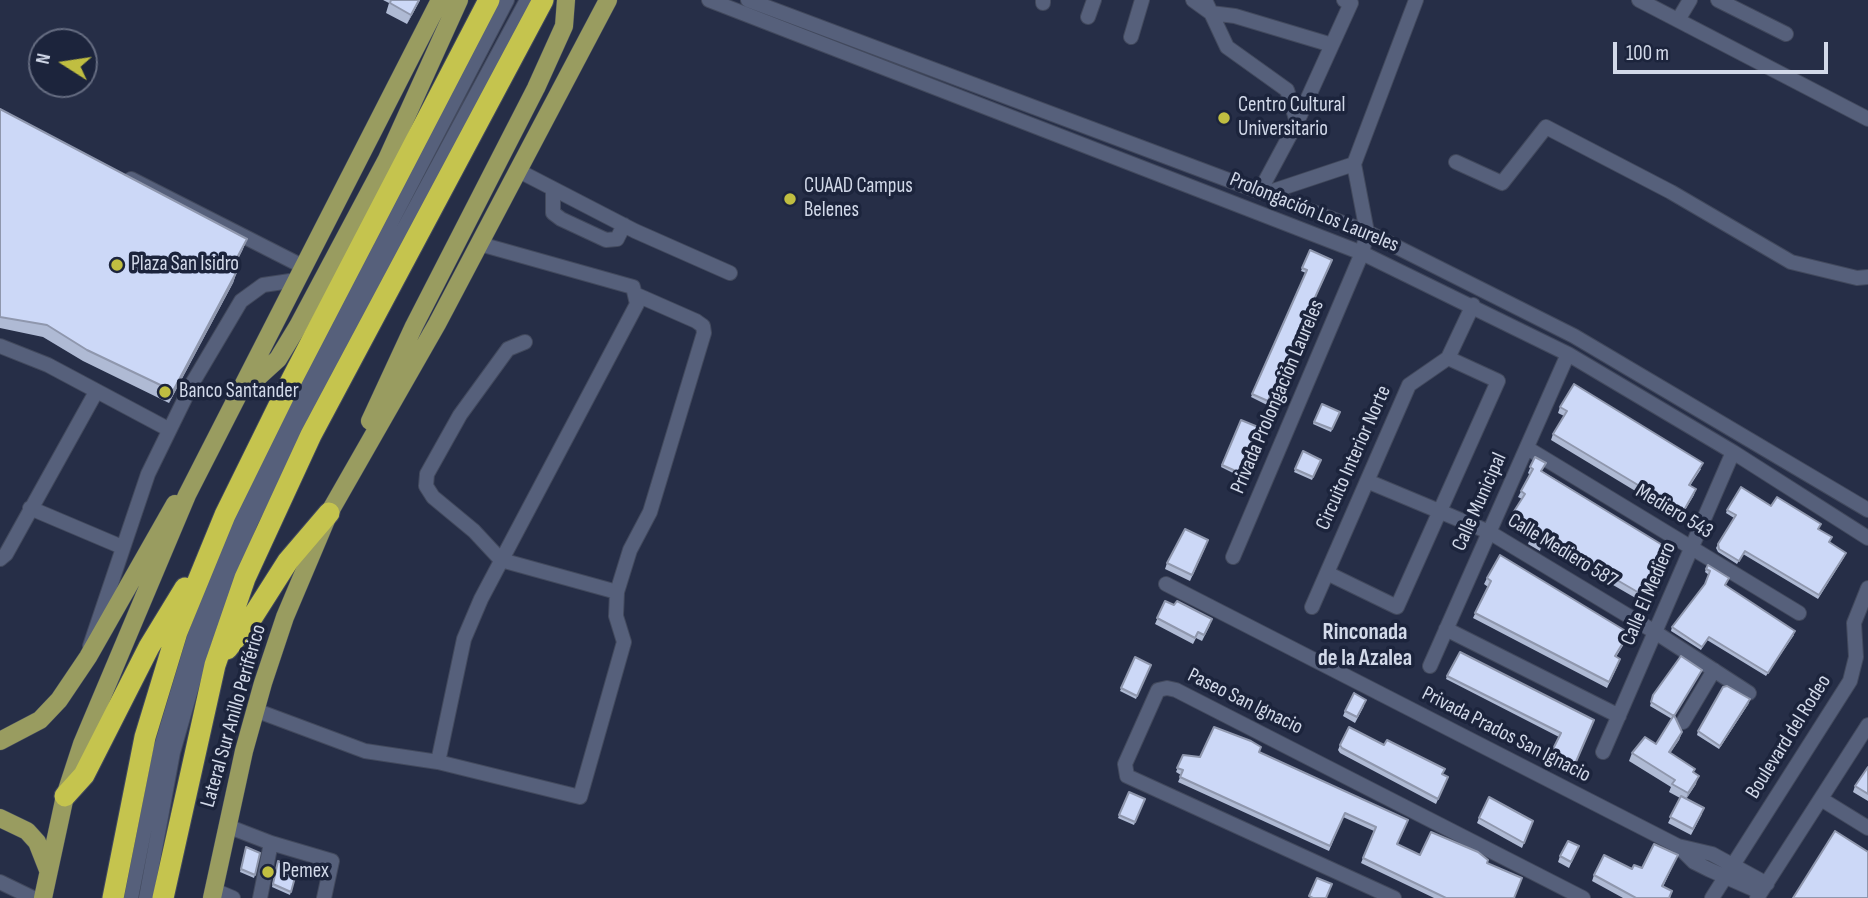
<!DOCTYPE html>
<html>
<head>
<meta charset="utf-8">
<style>
  body { margin:0 }
  #map { position:relative; width:1868px; height:898px; overflow:hidden; background:#262e47; font-family:"Sofia Sans Condensed",sans-serif }
  canvas { display:block }
  .north { position:absolute; left:28px; top:28px; width:70px; height:70px; box-sizing:border-box; background:#1c243c; border:2px solid #656c81; border-radius:50%; rotate:282deg; font-size:19px; font-weight:700; line-height:28px; text-align:center; color:#d2d9e9 }
  .north::after { content:''; display:block; margin:auto; width:24px; height:32px; background:#c0be41; clip-path:polygon(50% 0,100% 100%,50% 72%,0 100%) }
  .scale { position:absolute; left:1613px; top:42px; width:215px; height:32px; box-sizing:border-box; border:4px solid #d2d9e9; border-top:0; padding-left:9px; font-size:21px; line-height:24px; white-space:nowrap; color:#d2d9e9; -webkit-text-stroke:5px #1c243c; paint-order:stroke }
</style>
</head>
<body>
<div id="map">
<canvas width="1868" height="898"></canvas>
<div class="north">N</div>
<div class="scale">100 m</div>
</div>
<script>
const ctx = document.querySelector('canvas').getContext('2d');
ctx.lineJoin = 'round';
const toPath = rows => new Path2D(rows.map(r => 'M' + r).join(''));
function stroke(path, color, width, dash) { ctx.strokeStyle = color; ctx.lineWidth = width; ctx.lineCap = dash ? 'butt' : 'round'; ctx.setLineDash(dash || []); ctx.stroke(path); }
function fillPath(path, color) { ctx.fillStyle = color; ctx.fill(path, 'evenodd'); }
function write(font, color, halo, rows, align = 'center') {
  ctx.font = font + ' "Sofia Sans Condensed",sans-serif'; ctx.lineWidth = 7; ctx.setLineDash([]); ctx.textBaseline = 'middle'; ctx.strokeStyle = halo; ctx.fillStyle = color; for (const [text, x, y, turn = 0] of rows) {
    ctx.save(); ctx.translate(x, y); ctx.rotate((+turn || 0) * Math.PI / 180); ctx.textAlign = isNaN(turn) ? turn : align; if (halo) ctx.strokeText(text, 0, 0); ctx.fillText(text, 0, 0); ctx.restore();
  }
}
const minor = toPath([
  [709,0,1362,253,1568,354,1733,452,1868,538],
  [748,0,1367,232,1574,336,1868,510],
  [1193,0,1211,13,1235,16,1332,45],
  [1205,0,1227,47,1287,90,1297,122],
  [1639,0,1868,119],
  [1718,0,1786,34],
  [1043,3,1043,0],
  [1088,17,1094,0],
  [1678,20,1690,0],
  [1131,37,1142,0],
  [1456,162,1502,183,1546,127,1671,192,1791,262,1857,278,1868,277],
  [519,171,635,231,730,273],
  [131,179,304,267],
  [553,191,553,213,561,219,606,240,617,239,624,225],
  [1260,191,1297,122,1351,3,1344,0],
  [1267,193,1354,164],
  [525,342,508,349,460,415,427,474,426,486,433,497,474,531,501,560,617,592],
  [0,346,48,365,168,429],
  [1527,448,1799,613],
  [1367,481,1489,532,1655,632,1749,693],
  [30,508,122,547],
  [1233,557,1362,253,1367,232,1354,164,1416,0],
  [0,559,6,554,96,392],
  [1327,573,1397,607,1498,381,1448,358],
  [1166,584,1678,846,1694,862,1710,870,1760,892],
  [1312,607,1409,385,1448,358,1473,305],
  [1446,629,1619,716],
  [90,646,148,474,193,382,241,301,263,285,297,280],
  [1430,666,1568,354],
  [255,710,365,751,438,762,464,639,481,599,637,304,633,287,480,244],
  [1683,722,1714,670],
  [1603,752,1733,452],
  [438,762,580,797,624,642,616,616,617,592,630,550,650,512,704,333,703,326,696,321,637,295],
  [1821,799,1868,828],
  [227,826,271,843,260,898],
  [271,843,332,861,324,898],
  [1678,846,1712,854,1767,884],
  [0,882,33,898],
  [214,890,233,898],
  [131,898,160,750,194,637,235,530,279,438,507,0],
  [146,898,173,752,204,644,251,522,353,323,527,0],
  [1394,898,1127,776,1125,764,1158,690,1167,688,1176,690,1583,898],
  [1712,898,1850,681,1856,657,1854,623,1868,588],
  [1757,898,1868,725]
]);
const major = toPath([
  [245,389,278,359,298,326,387,159,459,0],
  [370,421,414,326,536,88,564,26,566,0],
  [0,741,40,720,59,700,88,657,175,504],
  [0,818,27,831,37,842,48,870],
  [43,898,65,796,82,744,187,495,440,0],
  [212,898,244,751,263,683,285,617,329,513,437,324,608,0]
]);
const highway = toPath([
  [227,649,253,616,288,561,329,513],
  [65,796,84,775,149,647,185,588],
  [113,898,145,737,177,632,225,515,292,379,489,0],
  [163,898,215,665,245,578,311,435,543,0]
]);
const wall = toPath([
  [383,0,420,0,407,24,386,13,389,3],
  [0,109,247,239,242,251,233,269,237,271,233,283,169,403,83,361,43,337,0,328],
  [1310,250,1331,263,1267,405,1251,397,1306,273,1301,271],
  [1322,404,1340,412,1331,432,1313,424],
  [1560,407,1701,469,1690,486,1694,495,1680,518,1551,440,1553,434,1564,416,1558,413],
  [1241,420,1258,427,1237,475,1221,467],
  [1303,451,1321,460,1312,480,1294,472],
  [1535,457,1542,471,1664,546,1662,552,1651,570,1654,572,1652,578,1639,600,1542,544,1540,551,1528,544,1531,537,1509,522,1511,516,1522,499,1518,497,1530,475,1528,473],
  [1771,506,1819,529,1829,542,1845,556,1818,599,1743,554,1737,564,1718,552,1716,548,1718,544,1734,518,1726,513,1727,510],
  [1206,546,1190,581,1165,569,1167,563],
  [1706,569,1728,581,1725,585,1794,635,1766,676,1707,640,1701,650,1671,631,1672,627,1705,584,1709,575,1705,572],
  [1487,578,1629,633,1627,639,1616,657,1618,665,1607,688,1473,618,1488,587,1484,584],
  [1165,601,1210,625,1202,641,1196,638,1193,644,1155,624],
  [1135,657,1151,665,1136,699,1120,691],
  [1702,670,1674,716,1682,732,1679,740,1670,753,1693,772,1696,784,1686,799,1702,814,1691,835,1668,823,1680,798,1669,792,1671,787,1629,761,1632,753,1656,744,1672,719,1650,706,1653,695],
  [1447,676,1594,720,1571,775,1547,762,1559,737,1446,679],
  [1749,703,1719,749,1697,735,1698,731],
  [1364,706,1355,723,1343,716,1345,711],
  [1340,745,1443,775,1448,777,1436,804,1340,753,1338,750],
  [1259,752,1408,820,1397,844,1420,855,1487,863,1514,898,1434,898,1361,863,1374,831,1343,817,1329,851,1178,782,1181,775,1176,772,1183,755,1200,757],
  [1868,767,1868,801,1853,792,1855,786],
  [1129,792,1145,799,1134,825,1118,818],
  [1479,818,1533,821,1522,848,1477,823],
  [1579,846,1569,868,1558,862,1560,856],
  [245,850,255,875,254,878,240,872],
  [1678,855,1663,887,1672,891,1670,898,1623,898,1592,881,1594,875,1642,868],
  [277,864,297,870,290,895,272,887]
]);
const shadedWall = toPath([
  [419,0,420,0,407,24,411,15],
  [247,239,242,251,227,280,231,269],
  [237,271,233,283,169,403,173,391],
  [1696,489,1694,495,1680,518,1683,512],
  [1664,546,1662,552,1648,575,1650,569],
  [1654,572,1652,578,1639,600,1641,594],
  [1750,699,1749,703,1719,749,1720,746],
  [1682,732,1679,740,1666,760,1669,752],
  [1699,776,1696,784,1685,801,1688,793]
]);
const building = toPath([
  [391,0,419,0,411,15,390,3,391,0],
  [0,109,247,239,231,269,237,271,173,391,87,350,47,325,0,317,0,109],
  [1310,250,1332,260,1268,401,1252,394,1307,270,1302,268,1310,250],
  [1574,384,1703,463,1689,485,1696,489,1683,512,1553,434,1567,411,1560,407,1574,384],
  [1322,404,1340,412,1332,429,1314,422,1322,404],
  [1241,420,1258,427,1238,472,1222,465,1241,420],
  [1303,451,1321,460,1313,477,1295,469,1303,451],
  [1535,457,1546,463,1541,471,1664,546,1650,569,1654,572,1641,594,1545,538,1542,545,1530,538,1534,532,1511,516,1525,494,1521,491,1533,469,1530,467,1535,457],
  [1741,487,1771,506,1777,497,1821,524,1818,529,1832,537,1829,542,1846,553,1819,595,1745,551,1739,561,1719,549,1718,544,1736,515,1727,510,1741,487],
  [1185,529,1208,540,1192,575,1167,563,1185,529],
  [1500,555,1629,633,1615,656,1620,659,1609,682,1475,613,1491,581,1487,578,1500,555],
  [1708,565,1729,578,1725,585,1795,631,1768,673,1709,637,1702,647,1672,627,1705,584,1710,571,1706,569,1708,565],
  [1165,601,1174,605,1177,601,1212,619,1204,635,1198,632,1195,638,1157,618,1165,601],
  [1460,652,1594,720,1572,771,1548,759,1561,733,1447,676,1460,652],
  [1681,656,1702,670,1674,716,1651,702,1653,695,1681,656],
  [1135,657,1151,665,1137,696,1121,688,1135,657],
  [1727,686,1750,699,1720,746,1698,731,1723,687,1727,686],
  [1354,693,1366,700,1357,717,1345,711,1354,693],
  [1674,715,1682,732,1669,752,1695,769,1693,772,1699,776,1688,793,1672,784,1675,780,1632,753,1645,737,1656,744,1674,715],
  [1214,727,1251,741,1261,747,1259,752,1408,820,1397,844,1420,855,1431,832,1478,852,1488,860,1487,863,1522,878,1514,898,1446,898,1363,858,1376,827,1345,813,1330,846,1180,777,1183,770,1177,768,1183,755,1200,757,1214,727],
  [1349,727,1384,745,1387,740,1445,769,1442,774,1448,777,1438,799,1342,748,1340,745,1349,727],
  [1868,767,1868,794,1855,786,1868,767],
  [1129,792,1145,799,1135,822,1119,815,1129,792],
  [1681,796,1704,808,1693,829,1670,817,1681,796],
  [1489,797,1533,821,1524,843,1479,818,1489,797],
  [1835,831,1868,852,1868,898,1793,898,1835,831],
  [1568,841,1579,846,1571,862,1560,856,1568,841],
  [1654,844,1678,855,1662,886,1672,891,1669,898,1636,898,1594,875,1604,855,1632,869,1634,865,1642,868,1654,844],
  [246,847,260,853,255,875,241,869,246,847],
  [278,861,297,870,291,892,273,884,278,861],
  [1317,878,1332,884,1326,898,1313,898,1309,896,1317,878]
]);
const markers = [
  [1224,118,7,"#c0be41"],
  [790,199,7,"#c0be41"],
  [117,265,7,"#c0be41"],
  [165,392,7,"#c0be41"],
  [268,872,7,"#c0be41"]
];
const poiNames = [
  ["Centro Cultural",1238,106],
  ["Universitario",1238,130],
  ["CUAAD Campus",804,187],
  ["Belenes",804,211],
  ["Plaza San Isidro",131,265],
  ["Banco Santander",179,392],
  ["Pemex",282,872]
];
const streetNames = [
  ["Prolongación Los Laureles",1314,213,22],
  ["Privada Prolongación Laureles",1278,397,-67],
  ["Circuito Interior Norte",1354,458,-66],
  ["Calle Municipal",1480,502,-66],
  ["Mediero 543",1674,512,31],
  ["Calle Mediero 587",1562,551,31],
  ["Calle El Mediero",1649,594,-67],
  ["Paseo San Ignacio",1245,702,26],
  ["Lateral Sur Anillo Periférico",234,716,-74],
  ["Privada Prados San Ignacio",1506,735,27],
  ["Boulevard del Rodeo",1789,737,-58]
];
const neighbourhoodNames = [
  ["Rinconada",1365,633],
  ["de la Azalea",1365,659]
];
stroke(minor, '#42495d', 16);
stroke(major, '#42495d', 19);
stroke(highway, '#42495d', 23);
stroke(minor, '#56607b', 14);
stroke(major, '#999c60', 18);
stroke(highway, '#c5c44e', 21);
fillPath(wall, '#afbad4');
fillPath(shadedWall, '#8f97ad');
fillPath(building, '#ccd8f7');
stroke(building, '#8f97ad', 2);
for (const [x, y, r, color] of markers) { const dot = new Path2D(); dot.arc(x, y, r, 0, 2 * Math.PI); ctx.fillStyle = color; ctx.fill(dot); stroke(dot, '#1c243c', 2.5); }
write('21px', '#d2d9e9', '#1c243c', poiNames, 'left');
write('21px', '#d2d9e9', '#1c243c', streetNames);
write('bold 23px', '#d2d9e9', '#1c243c', neighbourhoodNames);
</script>
</body>
</html>
